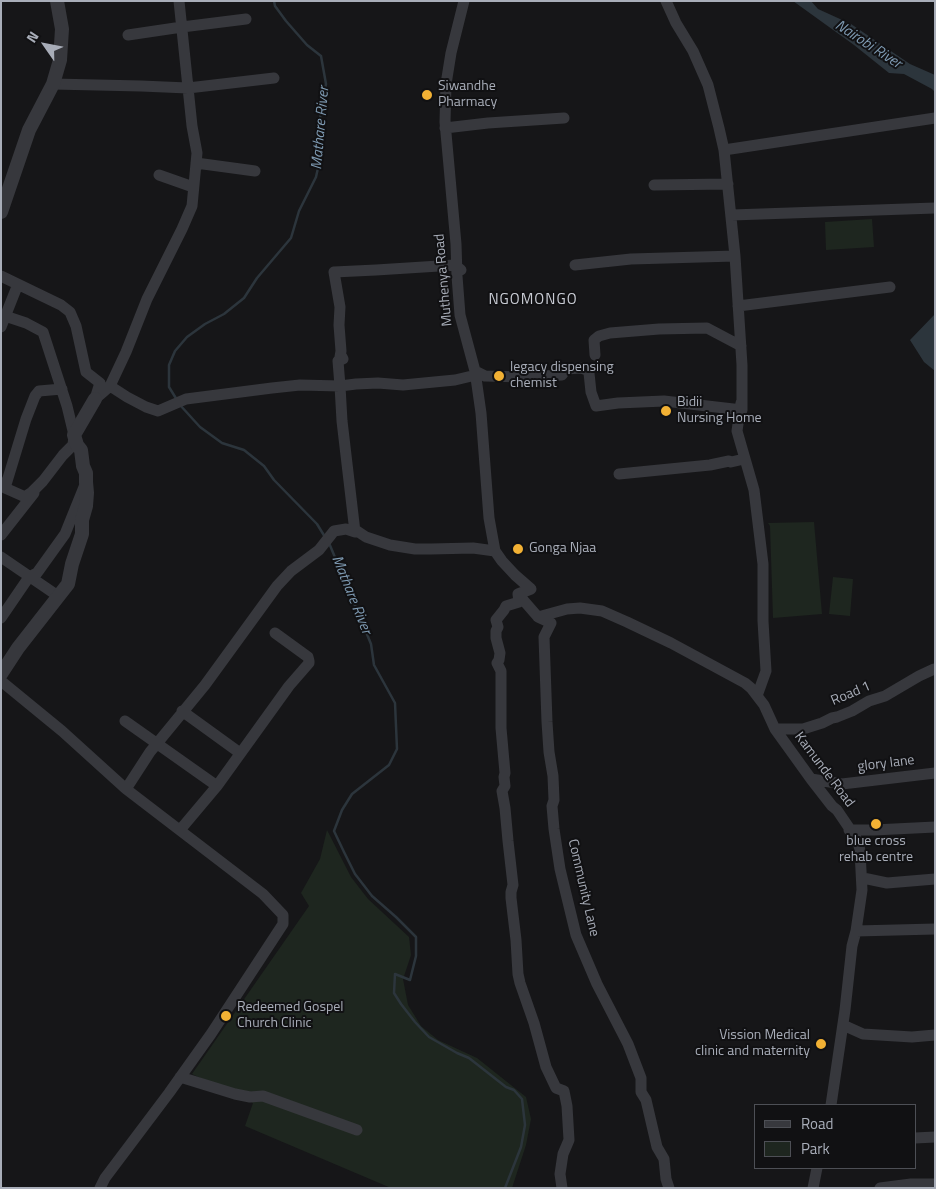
<!DOCTYPE html>
<html>
<head>
<meta charset="utf-8">
<style>
  body { margin:0 }
  #map { position:relative; width:936px; height:1189px; overflow:hidden; background:#161618; font-family:"Titillium Web",sans-serif }
  canvas { display:block }
  .frame { position:absolute; inset:0; border:2px solid #a8adb8; pointer-events:none }
  .legend { position:absolute; left:754px; top:1104px; width:162px; height:65px; box-sizing:border-box; background:#111113; border:1px solid #4d4f55; margin:0; padding:6px 9px; list-style:none; font-size:15px; color:#a8adb8 }
  .legend li { display:flex; align-items:center; gap:10px; height:25px }
  .legend b { width:25px; border:1px solid #4d4f55 }
  .north { position:absolute; left:20px; top:20px; width:50px; height:50px; -webkit-text-stroke:4px #111113; paint-order:stroke; rotate:303deg; font-size:14px; font-weight:700; line-height:20px; text-align:center; color:#a8adb8 }
  .north::after { content:''; display:block; margin:auto; width:18px; height:22px; background:#a8adb8; clip-path:polygon(50% 0,100% 100%,50% 72%,0 100%) }
</style>
</head>
<body>
<div id="map">
<canvas width="936" height="1189"></canvas>
<div class="frame"></div>
<ul class="legend">
<li><b style="height:6px;background:#37383d"></b>Road</li>
<li><b style="height:14px;background:#1e261f"></b>Park</li>
</ul>
<div class="north">N</div>
</div>
<script>
const ctx = document.querySelector('canvas').getContext('2d');
ctx.lineJoin = 'round';
function fillPath(path, color) { ctx.fillStyle = color; ctx.fill(path, 'evenodd'); }
const toPath = rows => new Path2D(rows.map(r => 'M' + r).join(''));
function stroke(path, color, width, dash) { ctx.strokeStyle = color; ctx.lineWidth = width; ctx.lineCap = dash ? 'butt' : 'round'; ctx.setLineDash(dash || []); ctx.stroke(path); }
function write(font, color, halo, rows, align = 'center') {
  ctx.font = font + ' "Titillium Web",sans-serif'; ctx.lineWidth = 4; ctx.setLineDash([]); ctx.textBaseline = 'middle'; ctx.strokeStyle = halo; ctx.fillStyle = color; for (const [text, x, y, turn = 0] of rows) {
    ctx.save(); ctx.translate(x, y); ctx.rotate((+turn || 0) * Math.PI / 180); ctx.textAlign = isNaN(turn) ? turn : align; if (halo) ctx.strokeText(text, 0, 0); ctx.fillText(text, 0, 0); ctx.restore();
  }
}
const green = toPath([
  [872,219,874,247,826,250,825,222],
  [814,522,822,614,773,618,770,526,768,523],
  [833,577,853,579,850,616,829,614],
  [327,830,351,877,368,899,409,937,411,955,403,979,408,1005,421,1026,438,1040,477,1058,526,1097,531,1119,526,1145,512,1188,391,1188,245,1126,253,1103,192,1074,309,906,301,893,320,859]
]);
const water = toPath([
  [793,1,811,1,818,9,851,24,910,64,935,75,935,92,932,89,904,74,889,73,854,45],
  [935,314,935,371,924,362,910,340]
]);
const stream = toPath([
  [177,400,169,387,169,365,175,351,187,337,205,324,224,314,244,298,257,278,291,238,299,211,316,177,322,150,320,113,326,84,321,56,307,45,286,21,275,6,274,1],
  [180,405,200,427,222,443,244,450,264,466,274,480,317,524,325,537],
  [329,543,352,598,371,644,374,665,395,703,397,749,389,765,352,794,342,810,334,831,344,852,355,874,372,896,396,917,416,937,416,956,410,980,395,974,394,993,401,1004,415,1022,429,1037,457,1053,469,1058,506,1087,514,1090,522,1099,525,1125,521,1147,505,1188]
]);
const minor = toPath([
  [464,1,451,53,446,84,445,122,456,244,457,276,460,315,475,371,481,413,489,518,495,551,502,561,515,575,531,589,518,594],
  [666,1,676,23,693,51,708,85,719,128,724,150,735,256,742,365,742,410],
  [128,35,182,27,246,19],
  [53,84,141,86,188,88,274,78],
  [445,128,488,123,564,118],
  [724,150,935,118],
  [196,163,255,171],
  [159,175,193,187],
  [654,185,728,184],
  [732,215,935,208],
  [575,265,631,259,735,256],
  [1,276,61,305,70,312,76,326,86,372,100,383,95,399],
  [738,306,890,287],
  [1,327,18,284],
  [595,355,594,340,599,336,610,333,659,329,707,328,741,346],
  [475,371,485,376,524,377,562,375,566,369,581,368,587,370,589,373,591,392,596,406,618,403,664,401,742,410],
  [110,386,127,397,146,407,158,411,186,399,272,388,300,385,340,386,356,384,378,383,403,385,455,380,476,375],
  [95,399,110,386,126,352,147,299,182,229,192,206,197,153,192,126,179,1],
  [741,403,737,431,754,490,763,564,763,621,766,671,757,696],
  [619,474,710,465,729,461,731,462,744,459],
  [1,483,5,484,5,488,23,496,26,496,32,492,43,481,63,455,73,445,74,435,67,406,43,332,26,323,5,316],
  [5,488,26,419,35,396,39,391,62,389],
  [355,532,342,421,340,386,338,361,343,359,342,357,340,357,341,351,339,325,340,307,334,272,376,270,455,265,461,270],
  [1,535,34,493],
  [1,557,58,596],
  [518,594,538,617,551,623,544,637,547,722,549,752,553,776,554,800,552,806,554,829,560,869,576,935,597,984,628,1044,641,1078,641,1092,646,1100,657,1147,664,1159,666,1179,669,1188],
  [518,594,519,602,506,606,504,610,496,620,498,627,496,631,496,638,500,653,499,660,497,663,501,671,501,728,505,773,504,777,505,786,502,791,505,808,508,841,513,885,511,892,511,898,516,940,518,974,520,983,534,1023,546,1067,556,1088,564,1091,567,1106,569,1140,563,1154,560,1174,562,1188],
  [538,617,567,609,580,608,602,611,627,622,671,643,745,683,751,688,764,705,775,729,811,779,832,806,837,810,858,841,860,851,862,890,856,931,852,946,845,1010,831,1105],
  [1,618,29,577,37,573,65,534,86,482],
  [1,681,62,731,126,789,150,752,205,685,277,586,291,571,319,550,334,531,346,529,355,532,357,531,366,537,390,545,415,549,431,549,473,548,495,551],
  [182,711,240,753],
  [125,721,217,786],
  [775,729,803,729,822,723,832,718,837,717,852,711,869,701,885,696,919,676,934,669],
  [811,779,842,784,935,773],
  [180,830,217,786,289,686,309,663,309,661,308,657,275,633],
  [849,830,874,830,935,827],
  [863,878,887,883,935,879],
  [856,931,935,929],
  [843,1025,863,1034,912,1037,935,1035],
  [180,1077,235,1094,250,1097,263,1096,357,1130],
  [915,1138,935,1137],
  [100,1188,105,1178,169,1093,211,1034,283,924,283,915,263,894,126,789],
  [813,1188,817,1168],
  [880,1188,911,1184,935,1184]
]);
const tertiary = toPath([
  [1,212,29,130,53,84,60,60,62,29,57,1],
  [1,674,18,648,68,584,72,564,82,534,82,520,86,506,87,493,86,482,86,473,83,466,81,450,77,445,74,435,95,399]
]);
const markers = [
  [427,95,6,"#f2b134"],
  [499,376,6,"#f2b134"],
  [666,411,6,"#f2b134"],
  [518,549,6,"#f2b134"],
  [876,824,6,"#f2b134"],
  [226,1016,6,"#f2b134"],
  [821,1044,6,"#f2b134"]
];
const poiNames = [
  ["Siwandhe",438,87],
  ["Pharmacy",438,103],
  ["legacy dispensing",510,368],
  ["chemist",510,384],
  ["Bidii",677,403],
  ["Nursing Home",677,419],
  ["Gonga Njaa",529,549],
  ["blue cross",876,842,"center"],
  ["rehab centre",876,858,"center"],
  ["Redeemed Gospel",237,1008],
  ["Church Clinic",237,1024],
  ["Vission Medical",810,1036,"right"],
  ["clinic and maternity",810,1052,"right"]
];
const streetNames = [
  ["Muthenya Road",444,280,-95],
  ["Road 1",851,694,-23],
  ["glory lane",886,764,-7],
  ["Kamunde Road",824,770,53],
  ["Community Lane",583,888,77]
];
const waterNames = [
  ["Nairobi River",868,45,33],
  ["Mathare River",321,128,-85],
  ["Mathare River",351,595,68]
];
const neighbourhoodNames = [
  ["NGOMONGO",533,300]
];
fillPath(green, '#1e261f');
fillPath(water, '#2c353c');
stroke(stream, '#2c353c', 2.5);
stroke(minor, '#37383d', 11);
stroke(tertiary, '#37383d', 14);
for (const [x, y, r, color] of markers) { const dot = new Path2D(); dot.arc(x, y, r, 0, 2 * Math.PI); ctx.fillStyle = color; ctx.fill(dot); stroke(dot, '#111113', 2); }
write('14px', '#a8adb8', '#111113', poiNames, 'left');
write('14px', '#a8adb8', '#111113', streetNames);
write('italic 15px', '#7f9bb3', '#111113', waterNames);
ctx.letterSpacing = '1px';
write('15px', '#c9ccd4', '#111113', neighbourhoodNames);
ctx.letterSpacing = '0px';
</script>
</body>
</html>
